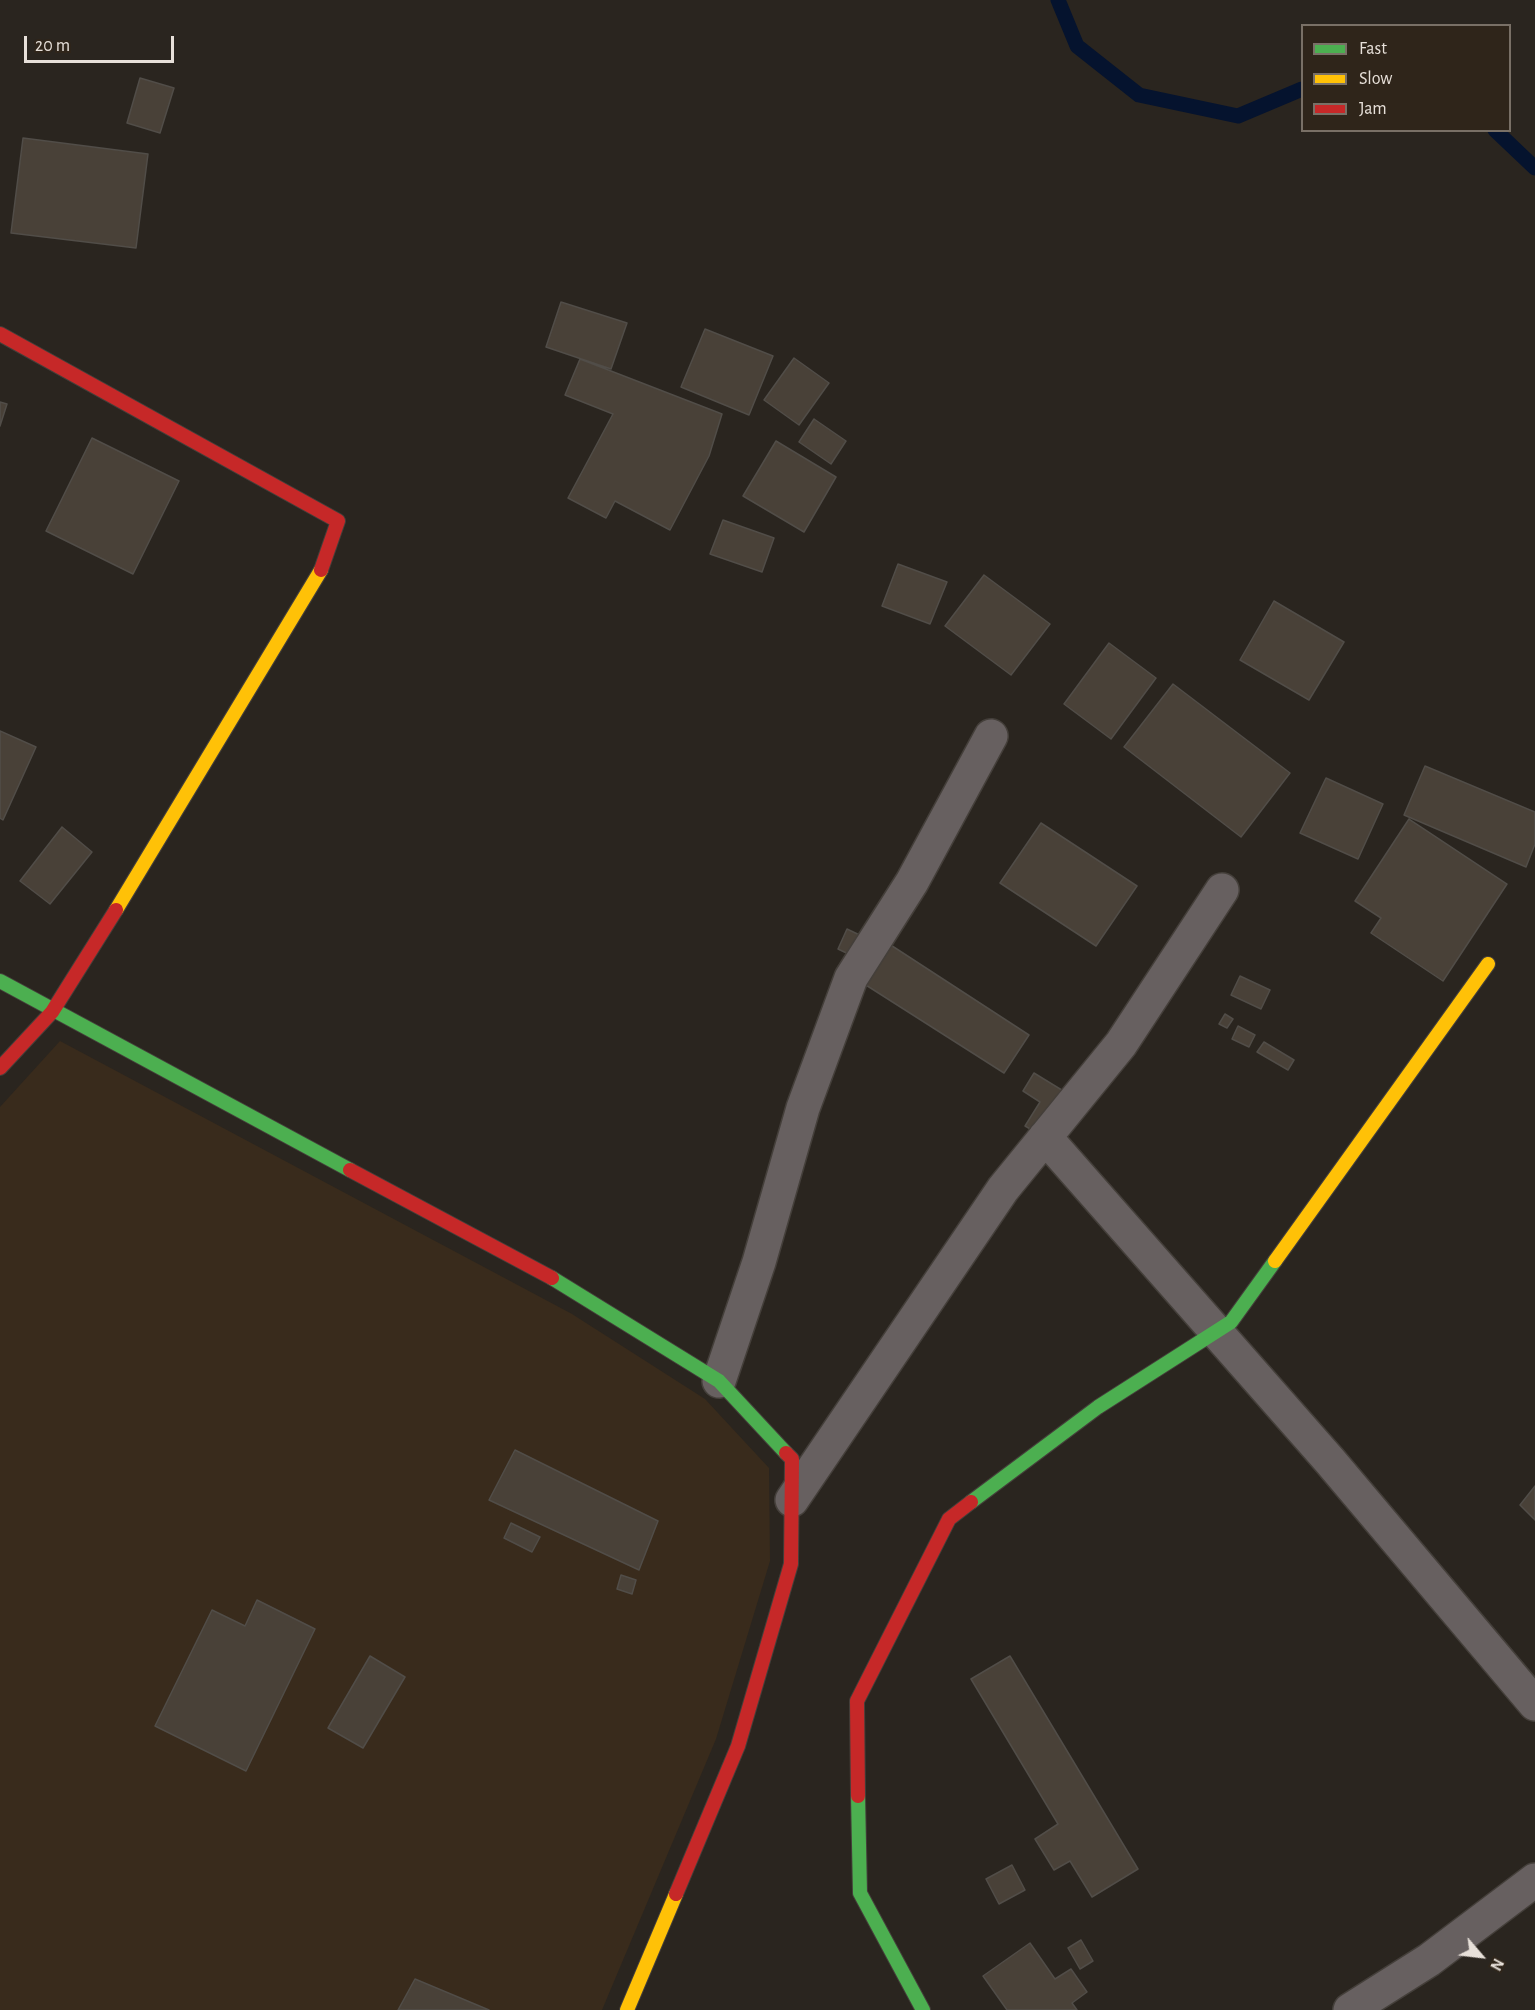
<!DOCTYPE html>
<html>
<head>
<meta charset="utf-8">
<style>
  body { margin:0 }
  #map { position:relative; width:1535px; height:2010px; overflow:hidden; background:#2a251f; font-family:"Alegreya Sans",sans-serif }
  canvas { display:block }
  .legend { position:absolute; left:1301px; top:24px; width:210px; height:108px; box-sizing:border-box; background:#2f251a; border:2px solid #797066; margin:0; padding:8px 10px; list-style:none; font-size:18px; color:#e7e0d9 }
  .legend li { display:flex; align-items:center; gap:12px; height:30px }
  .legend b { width:30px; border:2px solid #797066 }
  .north { position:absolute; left:1451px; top:1926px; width:60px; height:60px; -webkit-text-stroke:4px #2f251a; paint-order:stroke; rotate:118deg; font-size:16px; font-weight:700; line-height:24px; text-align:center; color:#e7e0d9 }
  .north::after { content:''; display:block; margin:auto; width:21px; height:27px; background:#e7e0d9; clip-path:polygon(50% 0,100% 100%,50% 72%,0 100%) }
  .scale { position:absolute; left:24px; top:36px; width:150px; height:27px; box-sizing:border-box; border:3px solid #e7e0d9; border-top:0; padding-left:8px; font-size:18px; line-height:21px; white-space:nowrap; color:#e7e0d9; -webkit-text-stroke:4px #2f251a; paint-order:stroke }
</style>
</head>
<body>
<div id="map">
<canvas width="1535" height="2010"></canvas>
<ul class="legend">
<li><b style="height:8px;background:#4caf50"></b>Fast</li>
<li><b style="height:8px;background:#ffc107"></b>Slow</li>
<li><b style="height:8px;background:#c62828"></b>Jam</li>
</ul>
<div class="north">N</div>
<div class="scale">20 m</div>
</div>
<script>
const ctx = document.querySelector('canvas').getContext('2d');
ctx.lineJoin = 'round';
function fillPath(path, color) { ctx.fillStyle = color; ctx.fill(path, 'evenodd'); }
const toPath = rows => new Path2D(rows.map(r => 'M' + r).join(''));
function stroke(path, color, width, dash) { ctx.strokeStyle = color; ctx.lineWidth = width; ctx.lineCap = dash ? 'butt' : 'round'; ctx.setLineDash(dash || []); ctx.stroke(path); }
const built = toPath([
  [60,1041,572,1314,705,1399,769,1468,770,1561,716,1739,602,2010,0,2010,0,1107]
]);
const stream = toPath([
  [1058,0,1077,46,1139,95,1238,116,1302,89],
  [1495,130,1535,168]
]);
const building = toPath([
  [140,78,174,88,160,133,127,123,140,78],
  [23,138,148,154,136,248,11,233,23,138],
  [561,302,627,323,611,369,546,347,561,302],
  [705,329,773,356,749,415,681,387,705,329],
  [794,358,829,383,799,425,764,400,794,358],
  [580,359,722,414,709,456,670,530,615,501,606,518,568,498,613,414,565,395,580,359],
  [0,402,7,404,0,426,0,402],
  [814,419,846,441,831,464,799,442,814,419],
  [92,438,179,481,133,574,46,531,92,438],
  [776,441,836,477,804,532,743,496,776,441],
  [723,520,774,538,762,572,710,554,723,520],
  [898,564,947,582,930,624,882,606,898,564],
  [984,575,1050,624,1011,675,945,626,984,575],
  [1274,601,1344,642,1309,700,1240,660,1274,601],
  [1109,643,1156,678,1111,739,1064,704,1109,643],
  [1173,684,1290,773,1241,837,1124,747,1173,684],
  [0,731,36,747,3,820,0,818,0,731],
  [1425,766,1535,812,1535,844,1526,867,1404,815,1425,766],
  [1326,778,1383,804,1358,859,1300,833,1326,778],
  [1409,819,1507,884,1443,981,1371,933,1381,918,1355,901,1409,819],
  [1041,823,1137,886,1096,946,1000,883,1041,823],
  [62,827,92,852,50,904,20,881,62,827],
  [847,929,868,939,859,959,838,949,847,929],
  [883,940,1029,1035,1004,1073,858,980,883,940],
  [1240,976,1270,990,1261,1009,1231,995,1240,976],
  [1225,1014,1233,1019,1227,1028,1219,1024,1225,1014],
  [1238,1026,1255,1035,1249,1047,1232,1039,1238,1026],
  [1264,1042,1294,1060,1288,1070,1257,1052,1264,1042],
  [1034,1073,1065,1092,1039,1134,1025,1126,1040,1102,1023,1091,1034,1073],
  [515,1450,658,1521,639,1570,489,1500,515,1450],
  [1535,1486,1535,1520,1520,1505,1535,1486],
  [511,1523,540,1537,532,1552,504,1538,511,1523],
  [621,1575,636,1580,632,1594,617,1589,621,1575],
  [257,1600,315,1629,246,1771,155,1726,212,1610,245,1626,257,1600],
  [370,1656,405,1677,363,1748,328,1728,370,1656],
  [1010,1656,1138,1869,1092,1897,1070,1861,1054,1870,1035,1839,1058,1824,971,1679,1010,1656],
  [1012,1865,1025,1890,999,1904,986,1879,1012,1865],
  [1081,1940,1093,1961,1080,1969,1068,1948,1081,1940],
  [1030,1943,1055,1979,1071,1969,1087,1992,1072,2003,1077,2010,1007,2010,983,1976,1030,1943],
  [415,1979,489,2010,398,2010,415,1979]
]);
const street = toPath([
  [1045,1137,1330,1461,1535,1704],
  [719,1381,759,1262,803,1108,851,978,912,882,991,736],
  [792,1500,1003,1189,1121,1044,1222,890],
  [1350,2010,1429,1960,1535,1880]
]);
const fast = toPath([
  [0,981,350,1170],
  [552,1278,719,1381,786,1453],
  [971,1502,1098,1407,1231,1322,1275,1261],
  [858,1796,860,1893,923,2010]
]);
const slow = toPath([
  [116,910,321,570],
  [1275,1261,1488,964],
  [627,2010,676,1894]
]);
const jam = toPath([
  [0,334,338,521,321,570],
  [0,1068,52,1012,116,910],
  [350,1170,552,1278],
  [858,1796,857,1701,949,1519,971,1502],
  [676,1894,738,1746,791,1564,792,1459,786,1453]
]);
fillPath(built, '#392b1c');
stroke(stream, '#05132e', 15);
fillPath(building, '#494138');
stroke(building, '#514d48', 1.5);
stroke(street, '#443f3a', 36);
stroke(fast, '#443f3a', 16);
stroke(slow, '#443f3a', 16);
stroke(jam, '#443f3a', 16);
stroke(street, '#676060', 33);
stroke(fast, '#4caf50', 14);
stroke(slow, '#ffc107', 14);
stroke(jam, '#c62828', 14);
</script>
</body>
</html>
